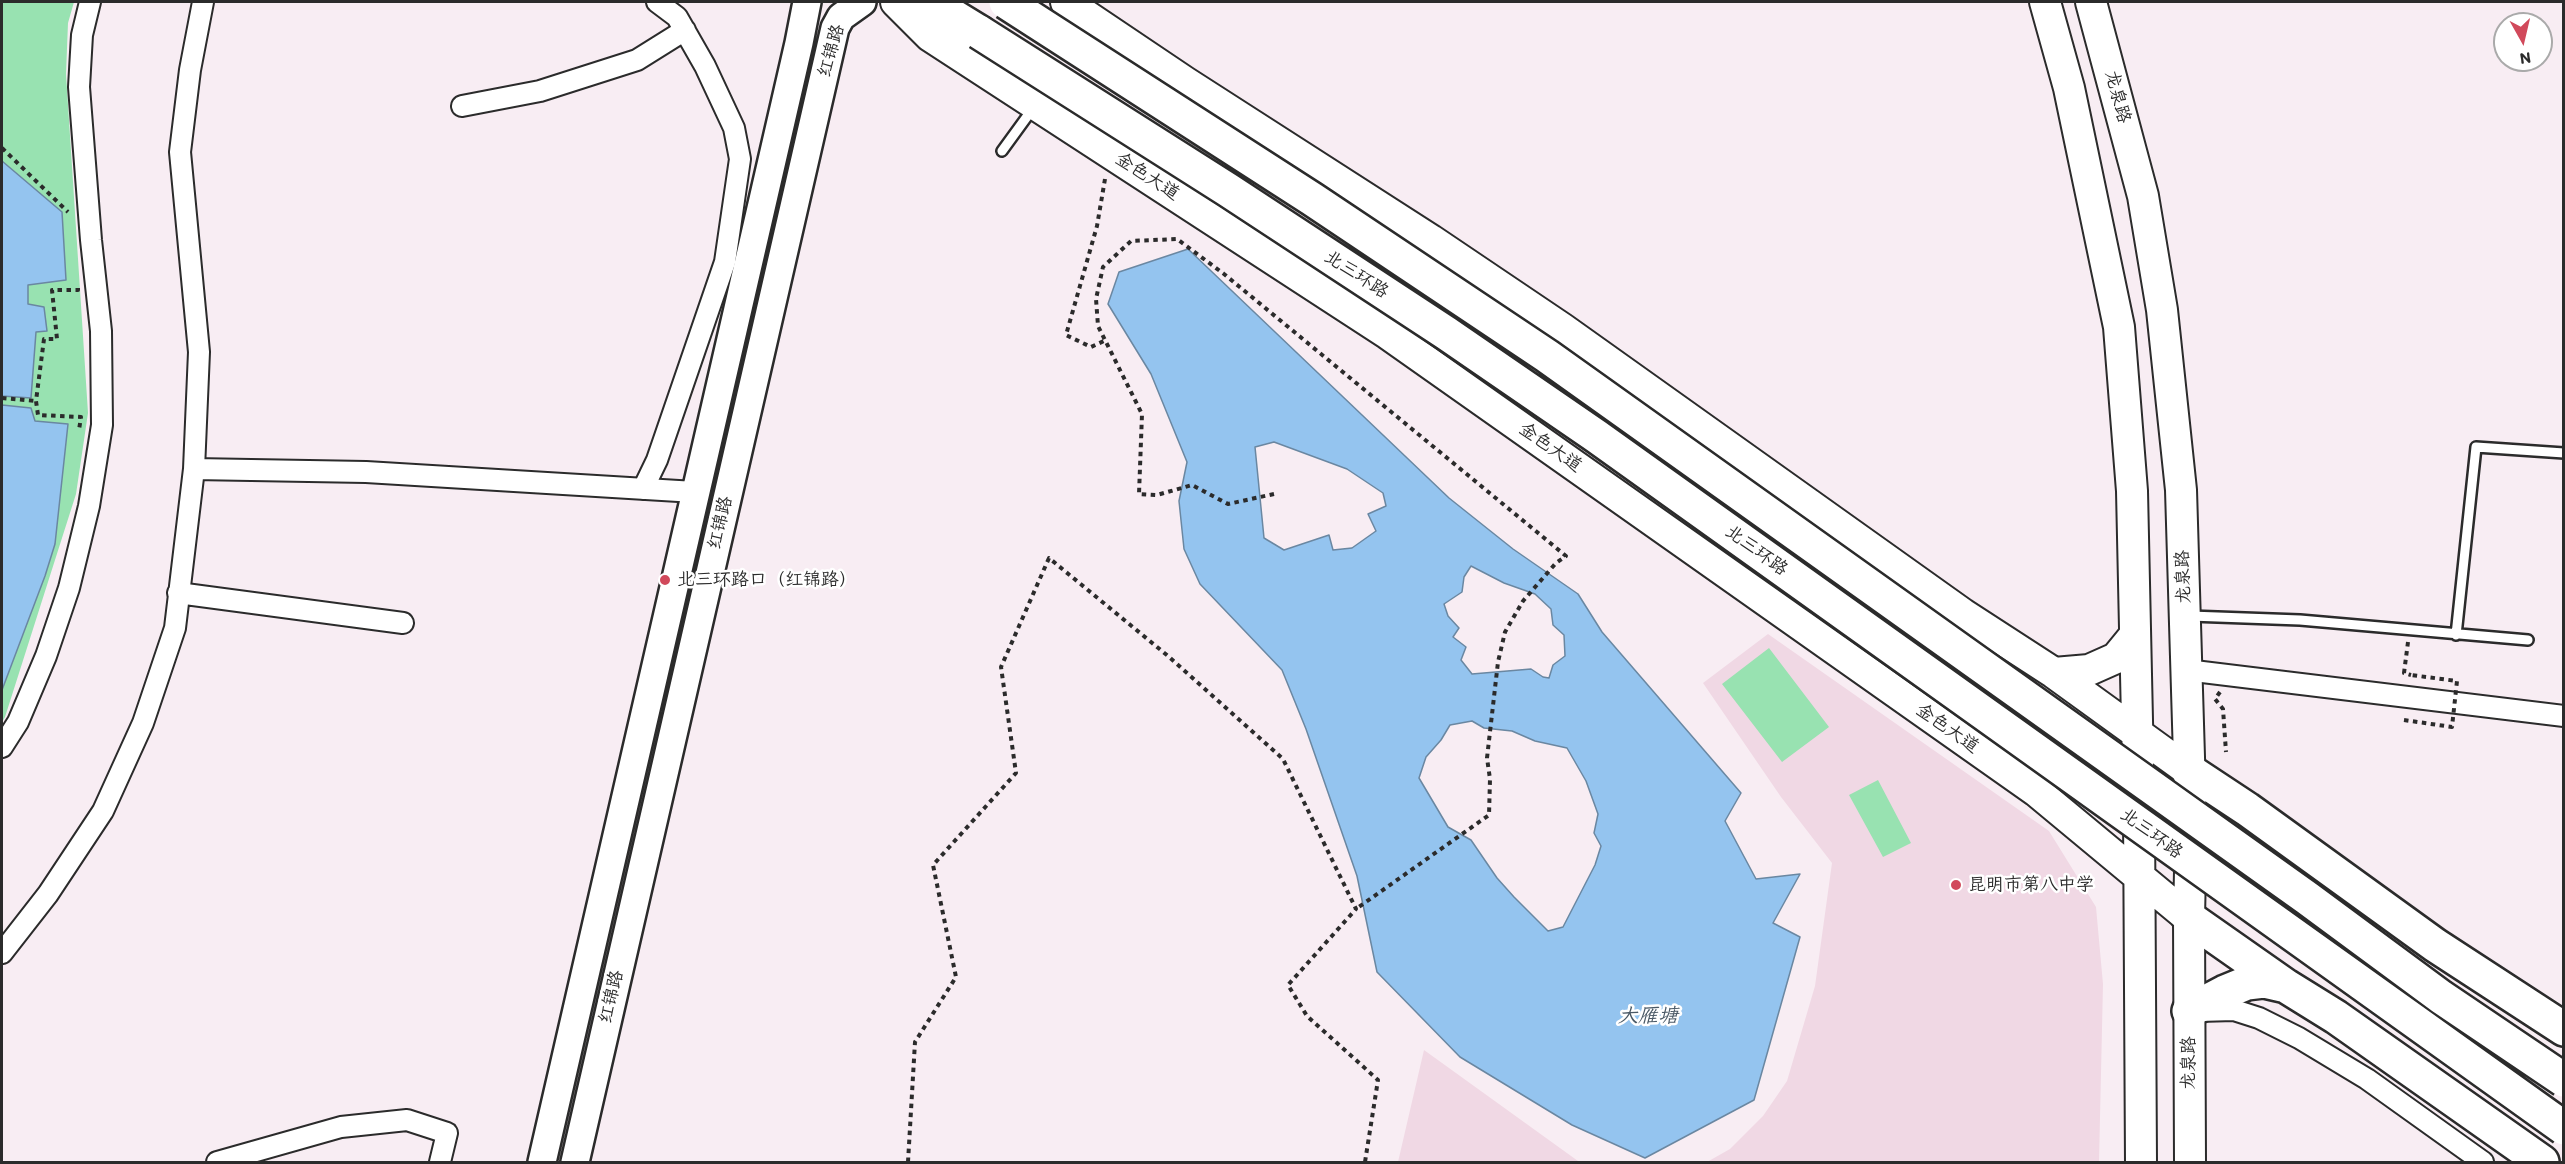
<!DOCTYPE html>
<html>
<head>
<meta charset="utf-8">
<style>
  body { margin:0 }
  #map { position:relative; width:2565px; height:1164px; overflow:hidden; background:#f8edf3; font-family:Itim,sans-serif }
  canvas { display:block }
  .frame { position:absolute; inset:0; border:3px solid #2b2b2b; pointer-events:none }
  .north { position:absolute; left:2493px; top:12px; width:60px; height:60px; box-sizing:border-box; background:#fff; border:2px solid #aaa; border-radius:50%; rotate:172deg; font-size:16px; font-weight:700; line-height:24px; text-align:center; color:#2b2b2b }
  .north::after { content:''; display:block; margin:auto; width:21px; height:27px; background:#d1495b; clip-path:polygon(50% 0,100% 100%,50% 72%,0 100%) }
</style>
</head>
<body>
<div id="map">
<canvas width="2565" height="1164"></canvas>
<div class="frame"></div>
<div class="north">N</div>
</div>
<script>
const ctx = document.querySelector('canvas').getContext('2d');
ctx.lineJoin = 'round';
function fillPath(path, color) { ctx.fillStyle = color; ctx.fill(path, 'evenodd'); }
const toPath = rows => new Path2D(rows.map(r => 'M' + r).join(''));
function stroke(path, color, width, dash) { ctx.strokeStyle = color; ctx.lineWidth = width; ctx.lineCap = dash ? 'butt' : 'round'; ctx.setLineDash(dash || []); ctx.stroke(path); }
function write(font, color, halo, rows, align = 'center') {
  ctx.font = font + ' Itim,"LXGW WenKai TC",sans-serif'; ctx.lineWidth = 5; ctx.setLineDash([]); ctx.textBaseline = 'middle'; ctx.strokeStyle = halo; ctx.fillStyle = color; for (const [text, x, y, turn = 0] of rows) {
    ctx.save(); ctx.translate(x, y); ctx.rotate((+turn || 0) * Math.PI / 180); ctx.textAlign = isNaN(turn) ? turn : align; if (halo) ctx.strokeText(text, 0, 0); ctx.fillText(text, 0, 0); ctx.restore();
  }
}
const built = toPath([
  [1768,634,2049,831,2096,907,2103,984,2099,1162,1707,1162,1730,1149,1763,1116,1787,1081,1815,986,1832,863,1781,797,1703,683],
  [1424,1050,1578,1161,1584,1162,1398,1162]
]);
const green = toPath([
  [2,2,74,2,68,23,66,74,88,413,76,494,5,717,2,722],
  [1769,648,1829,727,1782,762,1722,684],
  [1878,780,1911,843,1883,857,1849,795]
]);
const water = toPath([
  [2,161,62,212,66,280,28,285,28,304,44,307,47,331,36,332,31,398,2,396,2,161],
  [1188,249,1449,498,1513,549,1578,594,1602,632,1741,793,1725,821,1756,879,1800,874,1773,923,1800,937,1754,1100,1645,1158,1572,1125,1460,1057,1377,972,1357,876,1306,729,1282,670,1200,584,1184,549,1179,501,1187,462,1151,374,1108,304,1119,272,1188,249],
  [1274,442,1347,469,1383,493,1386,506,1368,514,1376,531,1352,548,1333,550,1329,535,1284,550,1264,538,1255,447,1274,442],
  [1471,566,1504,583,1535,594,1551,609,1553,625,1564,635,1565,656,1553,665,1549,678,1543,677,1531,669,1472,674,1461,660,1466,647,1453,637,1459,628,1448,616,1444,604,1462,592,1464,577,1471,566],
  [1472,721,1484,728,1512,731,1535,741,1567,748,1586,781,1598,814,1594,833,1601,846,1595,865,1563,927,1548,931,1514,897,1497,878,1471,840,1448,827,1419,778,1426,757,1441,740,1450,725,1472,721],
  [2,405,31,408,35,421,68,424,55,544,45,576,2,690,2,405]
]);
const path = toPath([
  [2,148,68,212],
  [1105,179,1097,226,1066,335,1091,347,1106,340],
  [78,288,78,290,52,290,57,339,44,339,36,401,38,415,81,417,79,430],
  [2,398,36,401],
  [1274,494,1228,504,1192,485,1157,495,1139,494,1142,414,1098,326,1096,299,1103,267,1131,241,1177,239,1224,274,1566,556,1556,563,1523,601,1505,632,1498,662,1487,758,1490,779,1489,815,1356,909],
  [2408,642,2404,673,2411,675],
  [2220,692,2215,699,2223,709,2226,752],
  [908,1162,915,1042,956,977,933,865,1016,773,1001,667,1049,558,1168,656,1283,759,1356,909,1288,985,1307,1016,1378,1080,1365,1162]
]);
const lane = toPath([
  [1002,151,1034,107],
  [2190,616,2300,620,2528,640],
  [2456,635,2476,447,2564,453]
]);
const street = toPath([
  [462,106,540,91,637,60,685,30],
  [194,469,366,472,695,492],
  [643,489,657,460,725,262,740,159,734,128,705,66,677,17,657,2],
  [178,593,403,623],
  [2186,670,2564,716],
  [2,747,18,722,46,656,69,588,89,506,102,425,101,331,91,240,79,87,82,35,90,2],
  [2,953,48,894,103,811,143,723,175,628,194,469,199,352,180,152,190,70,203,2],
  [2199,1011,2234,1010,2259,1018,2299,1038,2367,1079,2483,1162],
  [217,1162,341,1127,407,1120,447,1133,440,1162]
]);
const secondary = toPath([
  [542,1162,799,43,807,2],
  [575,1162,835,28,841,17,862,2]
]);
const primary = toPath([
  [896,2,930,36,1388,334,2036,791,2189,918],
  [1066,2,1185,82,1431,240,1563,329,1963,614,2054,673,2188,770],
  [2045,2,2069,88,2119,327,2132,491,2139,812,2141,1162],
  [2091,2,2143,196,2162,310,2181,490,2191,824,2189,918,2190,1162],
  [2054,673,2089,670,2116,658,2134,636]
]);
const highway = toPath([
  [930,2,979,32],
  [2188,770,2247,809,2435,945,2564,1029],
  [2189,918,2286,986],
  [2189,1011,2225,992,2247,983,2264,981,2286,986,2336,1017,2542,1162]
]);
const pathBridge = toPath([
  [2404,720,2452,727,2457,681,2411,675]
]);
const highwayBridge = toPath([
  [1006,2,1312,199,1547,356,2307,898,2441,997,2564,1080],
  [979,32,1228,190,1446,333,1596,436,2564,1128]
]);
const markers = [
  [665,580,6,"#d1495b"],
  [1956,885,6,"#d1495b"]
];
const streetNames = [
  ["红锦路",832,51,-74],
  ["龙泉路",2117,97,75],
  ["金色大道",1147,177,33],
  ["北三环路",1356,275,33],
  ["金色大道",1550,448,35],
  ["红锦路",721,523,-77],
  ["北三环路",1756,551,36],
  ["龙泉路",2184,577,-92],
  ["金色大道",1947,729,35],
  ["北三环路",2151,834,36],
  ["红锦路",612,997,-77],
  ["龙泉路",2189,1063,-90]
];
const poiNames = [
  ["北三环路口（红锦路）",677,580],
  ["昆明市第八中学",1968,885]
];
const waterNames = [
  ["大雁塘",1648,1017]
];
fillPath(built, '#f0d8e4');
fillPath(green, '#98e2b1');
fillPath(water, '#94c4ef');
stroke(water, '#6a87a1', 1.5);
stroke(lane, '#2b2b2b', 14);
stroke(street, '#2b2b2b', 24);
stroke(secondary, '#2b2b2b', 32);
stroke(primary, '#2b2b2b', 34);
stroke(highway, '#2b2b2b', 38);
stroke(path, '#2b2b2b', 4, [4.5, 4.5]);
stroke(lane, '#fff', 9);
stroke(street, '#fff', 20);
stroke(secondary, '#fff', 27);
stroke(primary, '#fff', 30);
stroke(highway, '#fff', 33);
stroke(highwayBridge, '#2b2b2b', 38, []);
stroke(pathBridge, '#2b2b2b', 4, [4.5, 4.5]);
stroke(highwayBridge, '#fff', 33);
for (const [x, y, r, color] of markers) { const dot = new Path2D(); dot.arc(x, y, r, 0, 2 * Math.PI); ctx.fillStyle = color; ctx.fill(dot); stroke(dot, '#fff', 2); }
write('18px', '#2b2b2b', '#fff', streetNames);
write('18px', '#2b2b2b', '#fff', poiNames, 'left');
write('italic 20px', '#4a5966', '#fff', waterNames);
</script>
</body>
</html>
